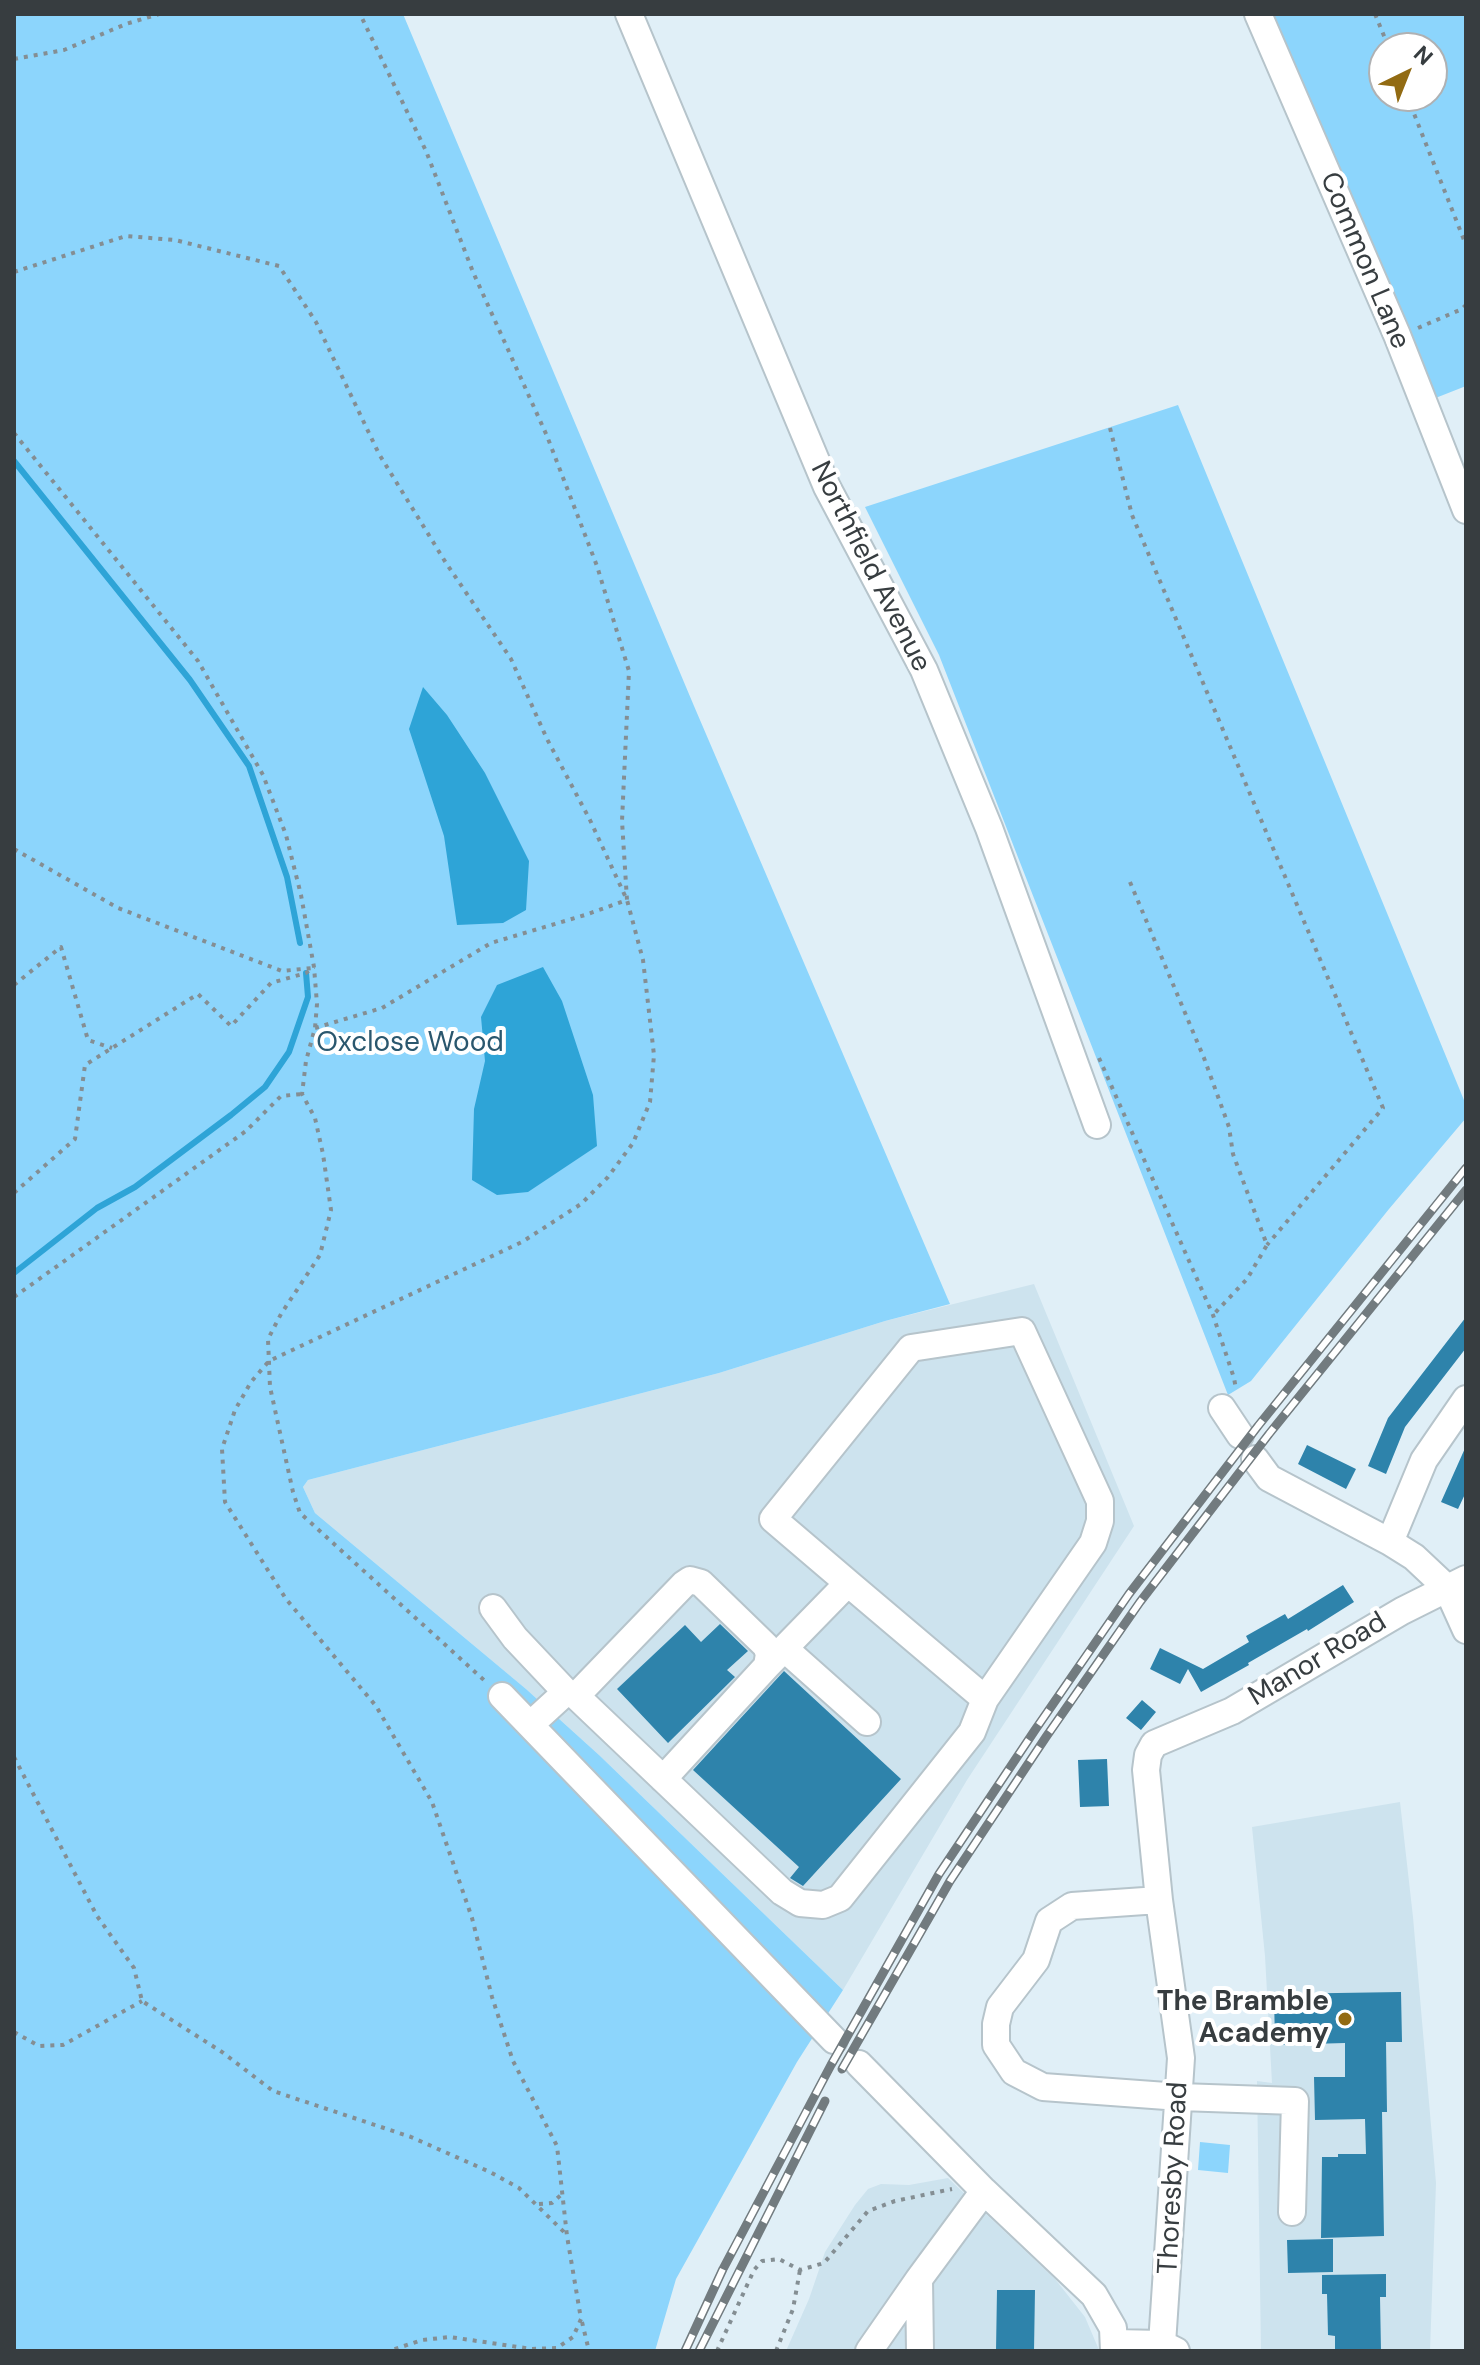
<!DOCTYPE html>
<html>
<head>
<meta charset="utf-8">
<style>
  body { margin:0 }
  #map { position:relative; width:1480px; height:2365px; overflow:hidden; background:#e0eff7; font-family:"DM Sans",sans-serif }
  canvas { display:block }
  .frame { position:absolute; inset:0; border:16px solid #373d40; pointer-events:none }
  .north { position:absolute; left:1368px; top:32px; width:80px; height:80px; box-sizing:border-box; background:#fff; border:2px solid #afb1b3; border-radius:50%; rotate:43deg; font-size:22px; font-weight:700; line-height:32px; text-align:center; color:#373d40 }
  .north::after { content:''; display:block; margin:auto; width:28px; height:36px; background:#926b13; clip-path:polygon(50% 0,100% 100%,50% 72%,0 100%) }
</style>
</head>
<body>
<div id="map">
<canvas width="1480" height="2365"></canvas>
<div class="frame"></div>
<div class="north">N</div>
</div>
<script>
const ctx = document.querySelector('canvas').getContext('2d');
ctx.lineJoin = 'round';
function fillPath(path, color) { ctx.fillStyle = color; ctx.fill(path, 'evenodd'); }
const toPath = rows => new Path2D(rows.map(r => 'M' + r).join(''));
function stroke(path, color, width, dash) { ctx.strokeStyle = color; ctx.lineWidth = width; ctx.lineCap = dash ? 'butt' : 'round'; ctx.setLineDash(dash || []); ctx.stroke(path); }
function write(font, color, halo, rows, align = 'center') {
  ctx.font = font + ' "DM Sans",sans-serif'; ctx.lineWidth = 8; ctx.setLineDash([]); ctx.textBaseline = 'middle'; ctx.strokeStyle = halo; ctx.fillStyle = color; for (const [text, x, y, turn = 0] of rows) {
    ctx.save(); ctx.translate(x, y); ctx.rotate((+turn || 0) * Math.PI / 180); ctx.textAlign = isNaN(turn) ? turn : align; if (halo) ctx.strokeText(text, 0, 0); ctx.fillText(text, 0, 0); ctx.restore();
  }
}
const built = toPath([
  [1034,1284,1134,1526,967,1780,843,1990,599,1755,526,1689,315,1513,303,1487,308,1480,719,1373,885,1321],
  [1400,1802,1413,1917,1436,2183,1430,2351,1261,2351,1257,2081,1272,2083,1265,1956,1252,1827],
  [948,2178,1055,2279,1085,2317,1099,2350,1104,2351,786,2351,809,2299,825,2252,855,2205,868,2189,881,2184,909,2185]
]);
const green = toPath([
  [14,14,403,14,694,706,950,1304,885,1321,719,1373,308,1480,303,1487,315,1513,526,1689,599,1755,843,1990,797,2062,676,2279,655,2351,14,2351],
  [1271,14,1466,14,1466,386,1433,399],
  [1384,48,1432,48,1432,96,1384,96],
  [1178,405,1466,1105,1466,1118,1389,1209,1251,1381,1228,1395,939,655,865,507],
  [1200,2142,1230,2145,1228,2173,1198,2170]
]);
const water = toPath([
  [423,687,447,715,485,773,529,861,526,910,503,923,457,925,444,836,409,729],
  [543,967,562,1001,593,1095,597,1146,528,1192,497,1195,472,1180,474,1109,485,1061,481,1017,497,985]
]);
const stream = toPath([
  [14,461,190,680,249,766,287,877,300,943],
  [14,1273,97,1208,135,1187,231,1115,265,1087,289,1052,308,997,306,973]
]);
const building = toPath([
  [1466,1317,1466,1348,1405,1427,1386,1474,1368,1466,1388,1418],
  [1307,1445,1356,1469,1346,1489,1298,1464],
  [1466,1446,1466,1492,1458,1509,1441,1502],
  [1343,1585,1354,1602,1308,1631,1307,1629,1248,1663,1249,1665,1201,1692,1188,1669,1180,1684,1150,1669,1160,1648,1203,1669,1249,1642,1246,1636,1285,1614,1288,1619],
  [720,1624,748,1651,727,1670,735,1677,668,1743,617,1689,685,1625,701,1642],
  [784,1671,901,1779,803,1886,790,1878,799,1867,693,1770],
  [1142,1700,1156,1712,1141,1730,1126,1718],
  [1107,1759,1109,1806,1080,1807,1078,1760],
  [1401,1992,1402,2042,1386,2042,1387,2112,1382,2112,1384,2236,1321,2238,1322,2157,1338,2157,1338,2154,1366,2154,1365,2119,1315,2120,1314,2077,1345,2077,1345,2043,1275,2045,1274,1994],
  [1333,2239,1333,2272,1288,2273,1287,2240],
  [1386,2274,1386,2297,1380,2297,1381,2351,1335,2351,1335,2336,1328,2335,1327,2294,1322,2294,1322,2275],
  [997,2290,1035,2290,1034,2351,996,2351]
]);
const path = toPath([
  [1375,14,1389,48],
  [14,59,64,50,126,24,159,14],
  [1407,96,1466,245],
  [14,272,126,236,175,240,279,266,316,322,379,454,446,563,511,659,547,739,590,820,627,900,643,960,654,1055,650,1102,633,1143,608,1177,581,1204,522,1242,269,1361,251,1382,235,1410,222,1449,225,1502,286,1599,376,1706,432,1802,472,1918,492,1997,513,2061,557,2146,567,2236,581,2319,573,2337,557,2348,532,2349,450,2337,422,2340,389,2351],
  [1418,328,1462,309,1466,305],
  [1110,428,1132,515,1383,1108,1267,1245],
  [14,433,198,661,263,775,286,835,301,895,314,967,317,1004,315,1028,306,1061,302,1094,315,1118,323,1154,331,1210,320,1255,281,1314,268,1339,270,1387,293,1492,300,1513,485,1681],
  [14,849,118,908,282,971,312,968],
  [1130,882,1204,1058,1229,1127,1233,1154,1267,1245,1247,1279,1213,1315],
  [14,985,61,947,88,1040,112,1048],
  [315,1028,382,1008,491,943,585,915,627,900,622,821,629,671,597,566,547,436,473,272,426,151,360,14],
  [1099,1058,1213,1315,1234,1378,1236,1389],
  [14,1193,75,1139,85,1065,198,994,231,1026,271,983,306,973,314,967],
  [14,1297,246,1131,281,1096,302,1094],
  [14,1757,97,1916,134,1968,142,2001,222,2052,273,2091,411,2137,490,2172,519,2188,565,2233],
  [14,2032,39,2046,63,2045,142,2001],
  [539,2204,552,2203,562,2194],
  [582,2322,589,2351],
  [717,2351,754,2270,762,2261,779,2259,800,2270,824,2263,868,2211,895,2201,952,2189],
  [776,2351,793,2309,800,2270]
]);
const minor = toPath([
  [629,14,827,487,924,670,989,828,1097,1125],
  [1258,14,1397,335,1466,510],
  [1222,1408,1240,1435],
  [1255,1459,1269,1478,1390,1542,1414,1557,1447,1588,1466,1630],
  [1390,1542,1424,1460,1466,1399],
  [493,1608,515,1638,566,1692],
  [785,1649,867,1722],
  [767,1666,848,1583,985,1699,1093,1543,1100,1521,1100,1501,1022,1331,911,1348,773,1519,848,1583],
  [502,1696,834,2040],
  [576,1696,684,1584,690,1580,701,1583,766,1646,769,1654,767,1666,663,1779],
  [530,1725,566,1692,576,1696,782,1892,800,1903,823,1905,840,1898,972,1732,985,1699],
  [1159,1900,1072,1906,1049,1921,1036,1960,1000,2007,996,2024,996,2045,1014,2072,1043,2087,1180,2097,1295,2101,1292,2212],
  [859,2064,984,2191,1094,2295,1113,2328,1114,2351],
  [919,2279,920,2351],
  [1114,2343,1162,2344,1176,2351],
  [1162,2344,1181,2058,1159,1900,1146,1770,1148,1755,1154,1744,1232,1711,1402,1611,1466,1579],
  [869,2351,919,2279,984,2191]
]);
const rail = toPath([
  [842,2069,950,1881,1046,1737,1140,1602,1269,1434,1466,1190],
  [685,2351,723,2269,831,2065,939,1874,1035,1730,1129,1594,1258,1426,1466,1168],
  [699,2351,825,2101]
]);
const markers = [
  [1345,2019,8,"#926b13"]
];
const streetNames = [
  ["Common Lane",1364,261,67],
  ["Northfield Avenue",870,567,63],
  ["Manor Road",1318,1660,-31],
  ["Thoresby Road",1174,2178,-87]
];
const parkNames = [
  ["Oxclose Wood",410,1044]
];
const poiNames = [
  ["The Bramble",1329,2003],
  ["Academy",1329,2035]
];
fillPath(built, '#cde3ee');
fillPath(green, '#8cd5fc');
fillPath(water, '#2ea4d7');
stroke(stream, '#2ea4d7', 6);
fillPath(building, '#2e83ab');
stroke(minor, '#b6c4cb', 30);
stroke(path, '#848e93', 4, [4, 6]);
stroke(minor, '#fff', 26);
stroke(rail, '#727b7f', 9);
stroke(rail, '#fff', 6, [18]);
for (const [x, y, r, color] of markers) { const dot = new Path2D(); dot.arc(x, y, r, 0, 2 * Math.PI); ctx.fillStyle = color; ctx.fill(dot); stroke(dot, '#fff', 3); }
write('28px', '#373d40', '#fff', streetNames);
write('28px', '#2a576e', '#fff', parkNames);
write('bold 28px', '#373d40', '#fff', poiNames, 'right');
</script>
</body>
</html>
